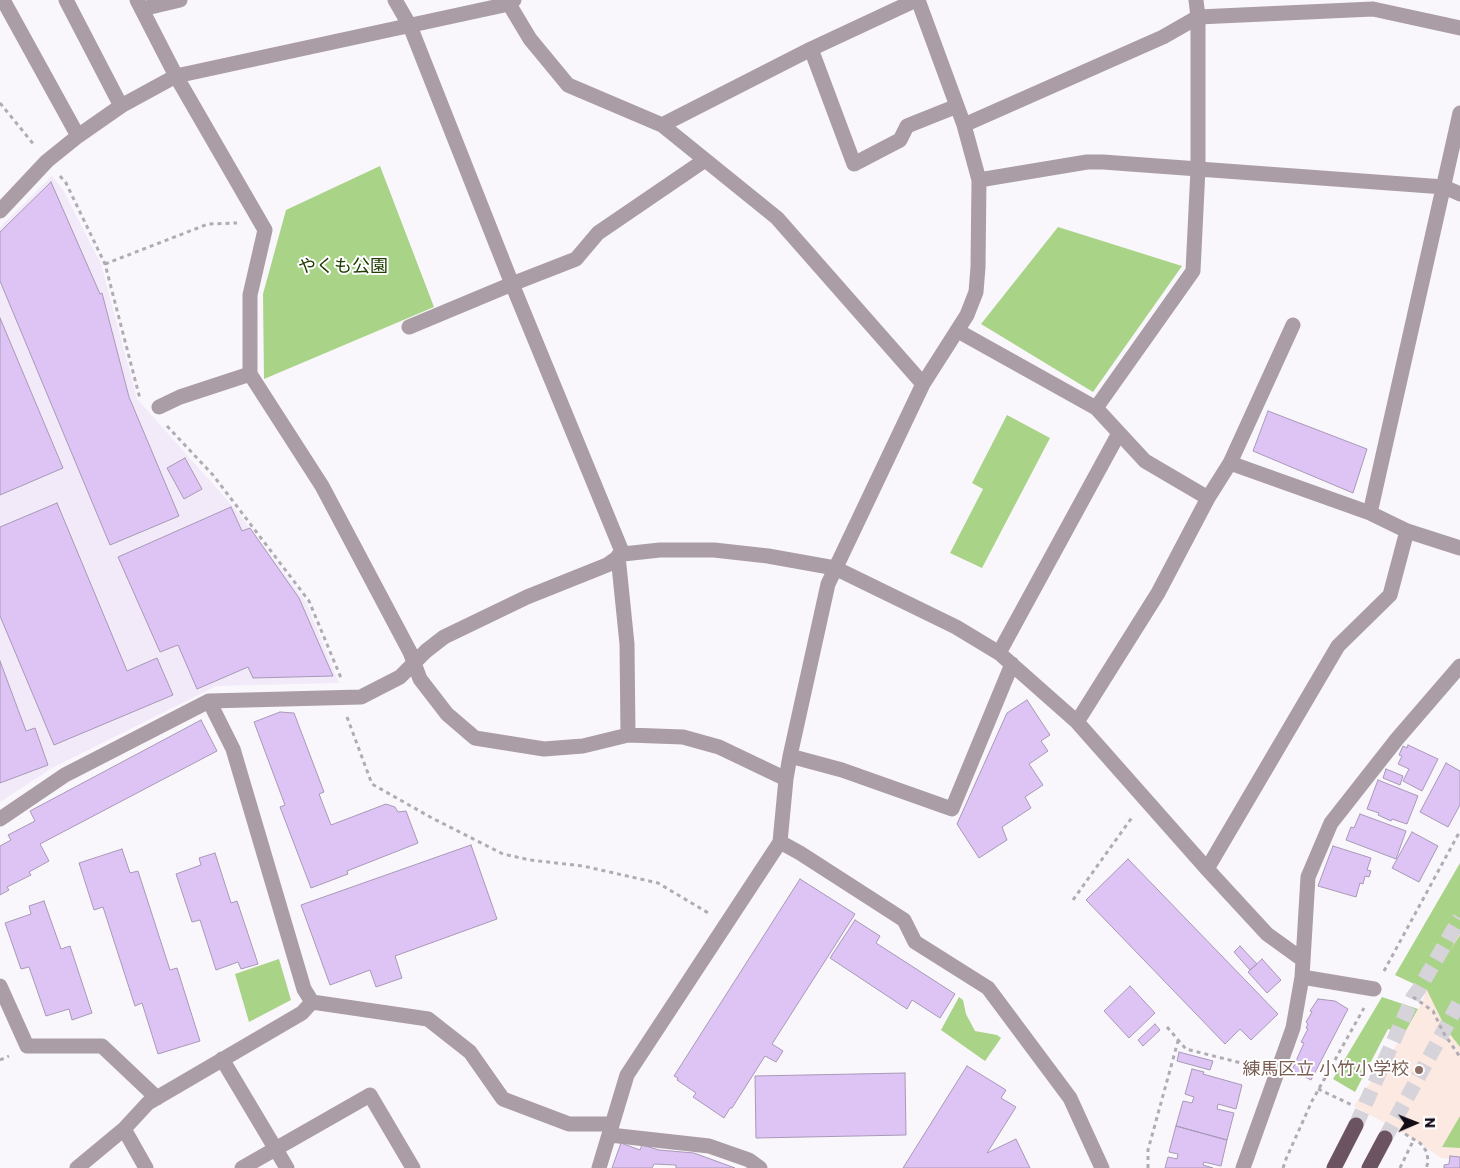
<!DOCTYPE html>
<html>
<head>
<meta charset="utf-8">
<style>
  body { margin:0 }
  #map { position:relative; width:1460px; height:1168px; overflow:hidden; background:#f9f6fc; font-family:Poppins,sans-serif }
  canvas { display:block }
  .north { position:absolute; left:1390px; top:1098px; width:50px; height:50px; -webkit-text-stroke:4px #fff; paint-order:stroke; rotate:89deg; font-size:14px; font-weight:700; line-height:20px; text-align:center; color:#120c17 }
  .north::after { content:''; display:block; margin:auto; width:18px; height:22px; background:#120c17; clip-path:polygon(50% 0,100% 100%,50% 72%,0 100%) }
</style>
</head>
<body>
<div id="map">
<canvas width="1460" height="1168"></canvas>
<div class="north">N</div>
</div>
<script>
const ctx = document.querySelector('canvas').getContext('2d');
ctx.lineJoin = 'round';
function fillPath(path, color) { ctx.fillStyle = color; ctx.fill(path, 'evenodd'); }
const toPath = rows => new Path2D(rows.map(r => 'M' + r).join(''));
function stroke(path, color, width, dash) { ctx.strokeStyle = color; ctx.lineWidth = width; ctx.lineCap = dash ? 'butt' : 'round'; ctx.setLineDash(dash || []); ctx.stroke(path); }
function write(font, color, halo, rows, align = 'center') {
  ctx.font = font + ' Poppins,"Noto Sans JP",sans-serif'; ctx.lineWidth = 4; ctx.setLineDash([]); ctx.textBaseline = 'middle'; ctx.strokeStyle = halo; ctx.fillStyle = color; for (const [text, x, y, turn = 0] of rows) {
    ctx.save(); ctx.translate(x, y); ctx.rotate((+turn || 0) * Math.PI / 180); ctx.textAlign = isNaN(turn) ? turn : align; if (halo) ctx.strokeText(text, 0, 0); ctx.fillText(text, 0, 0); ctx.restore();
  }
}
const built = toPath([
  [52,176,63,190,101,264,137,399,236,510,306,602,339,683,216,686,52,768,0,802,0,227]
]);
const education = toPath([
  [1460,915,1460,1160,1441,1158,1414,1139,1354,1106,1404,1034,1418,1010,1427,990,1419,989]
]);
const green = toPath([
  [380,166,434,307,264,379,263,294,286,210],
  [1058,227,1182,266,1093,392,981,324],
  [1007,415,1050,438,982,568,950,553,983,489,972,483],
  [1460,863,1460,933,1449,952,1460,935,1460,1047,1446,1029,1427,990,1395,975],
  [279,959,291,1000,249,1022,235,974],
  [959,997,963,1000,966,1014,975,1031,997,1035,1001,1038,985,1061,941,1030],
  [1382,997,1418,1009,1404,1034,1388,1029,1355,1092,1333,1079],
  [1460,1116,1460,1148,1442,1147]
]);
const building = toPath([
  [51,182,100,294,102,293,129,397,179,516,110,545,0,281,0,232,51,182],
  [0,318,63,468,0,495,0,318],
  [1268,411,1367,449,1353,493,1253,451,1268,411],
  [185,458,202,489,184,499,167,468,185,458],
  [57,503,127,671,157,658,173,695,54,745,0,616,0,527,57,503],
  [231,507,242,531,250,528,299,598,333,676,253,678,248,667,197,689,178,645,160,652,118,557,231,507],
  [0,661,26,731,35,728,48,765,0,783,0,661],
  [1027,700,1050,735,1041,741,1048,751,1029,764,1043,785,1025,797,1031,808,1002,827,1007,840,979,858,957,824,1007,713,1027,700],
  [280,712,294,713,324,792,319,794,331,825,386,804,395,807,398,812,406,811,418,843,347,871,348,874,311,888,280,807,285,805,254,722,280,712],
  [201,720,217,751,40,844,49,861,29,872,31,875,7,887,9,890,0,895,0,846,11,840,8,835,35,821,30,811,201,720],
  [1408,745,1438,759,1422,791,1403,781,1409,769,1398,764,1402,756,1399,755,1403,746,1407,748,1408,745],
  [1446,763,1460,771,1460,805,1448,827,1420,812,1446,763],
  [1386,769,1403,776,1400,785,1383,778,1386,769],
  [1378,780,1418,796,1407,824,1392,819,1391,821,1378,815,1379,813,1367,809,1378,780],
  [1360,814,1406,831,1396,859,1346,840,1351,827,1354,828,1360,814],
  [1412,832,1438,846,1419,882,1392,868,1412,832],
  [471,845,497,919,395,956,402,978,376,987,370,970,330,985,301,905,471,845],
  [1333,846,1371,858,1367,870,1371,871,1369,877,1365,876,1363,884,1360,883,1356,897,1318,886,1333,846],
  [122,849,130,873,138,871,170,970,177,968,200,1041,158,1054,142,1003,135,1006,103,907,94,910,79,863,122,849],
  [215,853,231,903,237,901,258,964,241,969,238,962,216,970,200,920,192,922,176,874,201,865,199,858,215,853],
  [1128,859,1278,1014,1251,1040,1240,1029,1225,1044,1086,900,1128,859],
  [800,879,855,914,772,1044,783,1051,776,1062,765,1056,732,1108,730,1108,724,1118,693,1097,696,1093,677,1080,678,1078,674,1076,800,879],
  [44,901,61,949,70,946,92,1013,72,1020,69,1009,46,1016,29,967,21,969,5,923,31,914,29,906,44,901],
  [855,920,880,936,876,943,955,994,940,1018,912,1000,907,1009,830,958,855,920],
  [1240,946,1257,964,1250,970,1234,952,1240,946],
  [1262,959,1281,980,1267,993,1248,972,1262,959],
  [1130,986,1155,1013,1129,1038,1104,1011,1130,986],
  [1318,999,1335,1001,1348,1009,1311,1080,1292,1070,1304,1043,1301,1042,1308,1029,1306,1028,1308,1024,1306,1022,1312,1012,1310,1011,1318,999],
  [1155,1024,1160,1030,1143,1046,1138,1040,1155,1024],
  [1179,1052,1213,1061,1210,1070,1177,1061,1179,1052],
  [967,1066,1006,1090,1001,1098,1016,1107,987,1153,1016,1139,1030,1168,903,1168,967,1066],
  [1192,1069,1204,1072,1203,1074,1242,1085,1236,1109,1218,1104,1217,1109,1234,1113,1227,1140,1176,1126,1183,1101,1192,1103,1194,1097,1185,1094,1192,1069],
  [905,1073,906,1135,756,1138,755,1076,905,1073],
  [1176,1126,1227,1140,1221,1166,1204,1162,1203,1165,1213,1168,1165,1168,1168,1157,1177,1159,1178,1154,1169,1152,1176,1126],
  [621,1143,640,1150,642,1145,659,1150,694,1153,735,1168,676,1168,676,1165,654,1164,652,1168,612,1168,621,1143],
  [1450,1156,1460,1157,1460,1168,1444,1168,1444,1165,1449,1164,1450,1156]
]);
const majorTunnel = toPath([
  [1356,1125,1413,997,1419,989,1460,918],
  [1385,1138,1460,1001]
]);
const path = toPath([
  [0,103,35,146],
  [60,176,66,183,105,264,139,395,141,398],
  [105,264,208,224,237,223],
  [167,426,213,475,309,601,341,678],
  [347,717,372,784,432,818,503,854,530,860,583,866,658,883,710,914],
  [1073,900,1133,816],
  [1384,971,1460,831],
  [1413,997,1433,1011,1443,1032,1460,1057],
  [1167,1027,1186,1049,1257,1067],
  [0,1060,9,1056],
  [1318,1089,1352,1105],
  [1405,1134,1420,1143,1427,1152,1428,1163,1426,1168],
  [1148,1168,1148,1150,1178,1041],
  [1283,1168,1286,1159,1312,1101,1364,1008],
  [1400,1168,1414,1139]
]);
const minor = toPath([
  [3,0,78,136],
  [66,0,121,106],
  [137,0,176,76,265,230,250,295,250,374,322,486,410,652,420,679,447,714,475,738,544,749,583,746,628,735,683,737,719,747,786,779],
  [395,0,410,26,512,284,623,554],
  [509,4,530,39,568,85,662,125,777,218,923,384],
  [142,9,180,0],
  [811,49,854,164,900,140,907,126,957,106],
  [662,125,811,49,916,0],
  [964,125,1163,37,1198,17,1373,9,1460,28],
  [979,180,1087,162,1103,162,1444,187,1460,194],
  [0,211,47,161,78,136,121,106,176,76,509,4,514,0],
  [409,327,512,284,576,259,598,233,705,160],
  [958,331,1096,408,1145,461,1208,498],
  [159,407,180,397,250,374],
  [1096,408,1193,271,1198,169,1198,17,1196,0],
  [1230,463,1370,513,1407,531,1460,548],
  [1370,513,1460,113],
  [618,556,627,644,628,735],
  [999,653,1119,433],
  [209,701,233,749,304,989,312,1002,428,1019,470,1052,503,1099,569,1124,612,1124],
  [1077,722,1158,593,1208,498,1230,463,1293,325],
  [790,756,842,770,952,809,1012,664],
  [0,819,65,775,209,701,361,697,400,677,426,651,444,637,527,597,607,565,623,554,660,550,714,550,768,556,835,568,956,627,999,653,1077,722,1207,869,1267,934,1303,960],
  [780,842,800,853,904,920,915,942,988,988,1070,1098,1102,1168],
  [1207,869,1338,646,1390,595,1407,531],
  [1302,977,1374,989],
  [0,986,27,1046,102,1046,157,1098],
  [222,1059,287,1168],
  [124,1129,146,1168],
  [610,1135,709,1146,749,1160,760,1168],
  [77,1168,124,1129,148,1103,302,1013,312,1002],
  [242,1168,370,1095,413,1168],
  [599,1168,627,1075,780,842,786,779,790,756,828,584,923,384,967,315,976,292,978,267,979,180,964,125,918,0],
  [1243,1168,1293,1028,1302,977,1308,877,1331,823,1397,739,1460,666]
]);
const major = toPath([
  [1334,1168,1356,1125],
  [1369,1168,1385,1138]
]);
const markers = [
  [1419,1070,5,"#8d6e63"]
];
const parkNames = [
  ["やくも公園",343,267]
];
const educationNames = [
  ["練馬区立 小竹小学校",1409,1070]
];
fillPath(built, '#f2eaf9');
fillPath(education, '#fce9e1');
fillPath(green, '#a9d386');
fillPath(building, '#ddc4f5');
stroke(building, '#a899b7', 1);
stroke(majorTunnel, '#d6d3da', 15, [15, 8]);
stroke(path, '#b0acb4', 3, [4, 4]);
stroke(minor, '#ab9da5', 15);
stroke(major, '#6c5361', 15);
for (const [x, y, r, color] of markers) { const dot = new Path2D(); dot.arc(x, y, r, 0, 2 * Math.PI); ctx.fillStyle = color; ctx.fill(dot); stroke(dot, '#fff', 2); }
write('18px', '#213c00', '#fff', parkNames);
write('18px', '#785e54', '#fff', educationNames, 'right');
</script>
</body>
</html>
